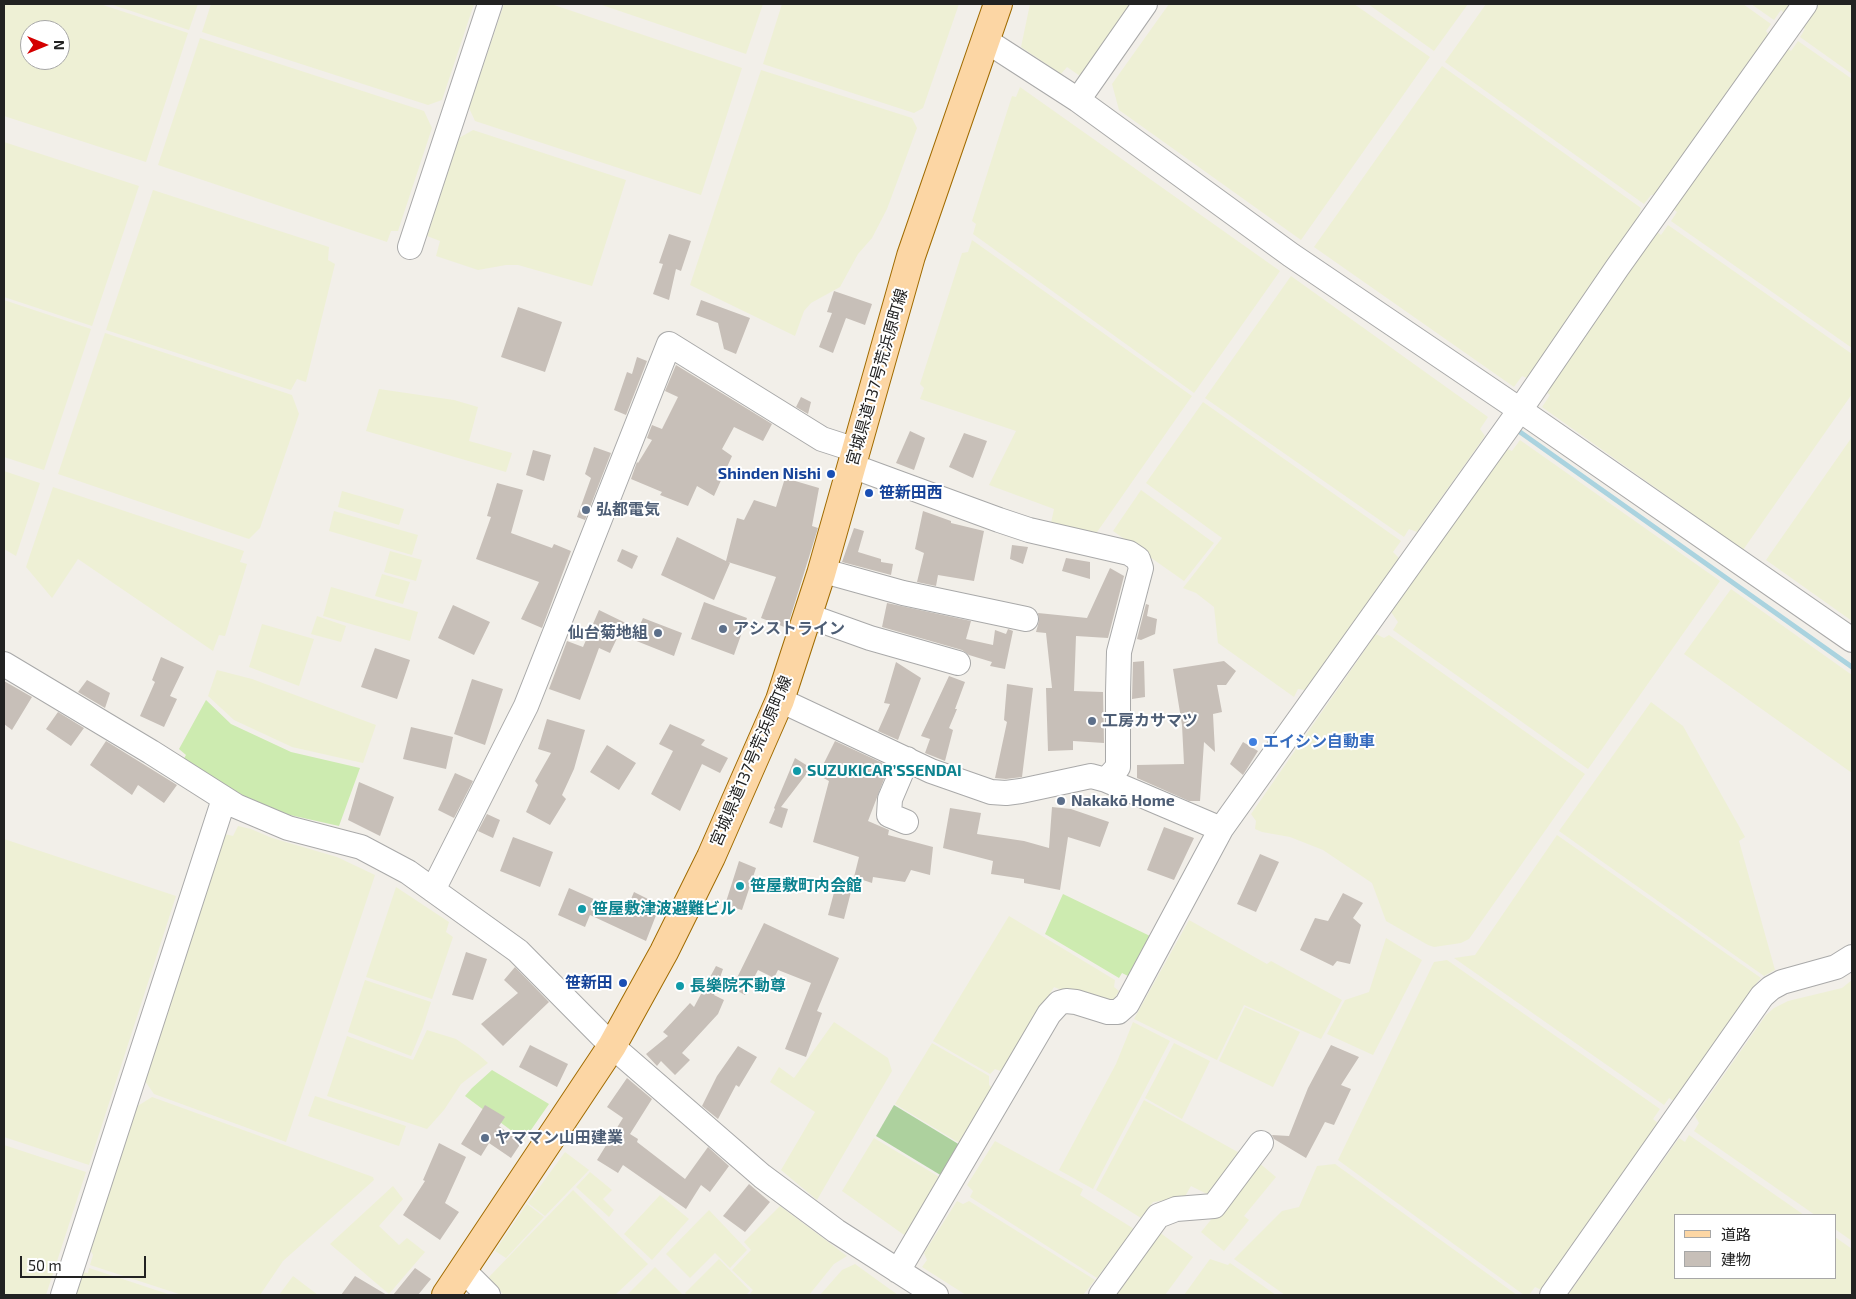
<!DOCTYPE html>
<html>
<head>
<meta charset="utf-8">
<style>
  body { margin:0 }
  #map { position:relative; width:1856px; height:1299px; overflow:hidden; background:#f2efe9; font-family:"Exo 2","Noto Sans JP",sans-serif }
  canvas { display:block }
  .frame { position:absolute; inset:0; border:5px solid #222; pointer-events:none }
  .legend { position:absolute; left:1674px; top:1214px; width:162px; height:65px; box-sizing:border-box; background:#fff; border:1px solid #a7a7a7; margin:0; padding:6px 9px; list-style:none; font-size:15px; color:#222 }
  .legend li { display:flex; align-items:center; gap:10px; height:25px }
  .legend b { width:25px; border:1px solid #a7a7a7 }
  .north { position:absolute; left:20px; top:20px; width:50px; height:50px; box-sizing:border-box; background:#fff; border:1px solid #a7a7a7; border-radius:50%; rotate:90deg; font-size:14px; font-weight:700; line-height:20px; text-align:center; color:#222 }
  .north::after { content:''; display:block; margin:auto; width:18px; height:22px; background:#d40000; clip-path:polygon(50% 0,100% 100%,50% 72%,0 100%) }
  .scale { position:absolute; left:20px; top:1256px; width:126px; height:22px; box-sizing:border-box; border:2px solid #222; border-top:0; padding-left:6px; font-size:15px; line-height:18px; white-space:nowrap; color:#222; -webkit-text-stroke:4px #fff; paint-order:stroke }
</style>
</head>
<body>
<div id="map">
<canvas width="1856" height="1299"></canvas>
<div class="frame"></div>
<ul class="legend">
<li><b style="height:6px;background:#fcd6a4"></b>道路</li>
<li><b style="height:14px;background:#c7bfb8"></b>建物</li>
</ul>
<div class="north">N</div>
<div class="scale">50 m</div>
</div>
<script>
const ctx = document.querySelector('canvas').getContext('2d');
ctx.lineJoin = 'round';
function fillPath(path, color) { ctx.fillStyle = color; ctx.fill(path, 'evenodd'); }
const toPath = rows => new Path2D(rows.map(r => 'M' + r).join(''));
function stroke(path, color, width, dash) { ctx.strokeStyle = color; ctx.lineWidth = width; ctx.lineCap = dash ? 'butt' : 'round'; ctx.setLineDash(dash || []); ctx.stroke(path); }
function write(font, color, halo, rows, align = 'center') {
  ctx.font = font + ' "Exo 2","Noto Sans JP",sans-serif'; ctx.lineWidth = 4; ctx.setLineDash([]); ctx.textBaseline = 'middle'; ctx.strokeStyle = halo; ctx.fillStyle = color; for (const [text, x, y, turn = 0] of rows) {
    ctx.save(); ctx.translate(x, y); ctx.rotate((+turn || 0) * Math.PI / 180); ctx.textAlign = isNaN(turn) ? turn : align; if (halo) ctx.strokeText(text, 0, 0); ctx.fillText(text, 0, 0); ctx.restore();
  }
}
const farmland = toPath([
  [4,4,100,4,188,33,146,162,4,116],
  [30,30,60,30,60,60,30,60],
  [110,4,198,4,189,30],
  [211,4,474,4,442,100,428,105,202,32],
  [504,4,551,4,742,68,701,195,475,121,469,108],
  [599,4,763,4,746,54],
  [782,4,959,4,923,108,914,113,763,64],
  [1030,4,1131,4,1080,76,1067,67,1061,74,1021,47],
  [1169,4,1354,4,1430,57,1301,240,1119,110,1112,84],
  [1368,4,1468,4,1434,51],
  [1486,4,1743,4,1771,24,1766,31,1769,35,1656,195,1651,195,1644,204,1445,62],
  [1751,4,1791,4,1784,13,1781,10,1774,20],
  [1817,4,1852,4,1852,74,1800,37,1805,29,1802,26],
  [200,38,424,111,432,128,398,231,391,231,387,242,158,165],
  [1798,41,1852,79,1852,348,1671,221,1677,212,1673,209,1786,47,1791,51],
  [1442,66,1641,208,1637,221,1527,378,1522,376,1514,387,1314,247],
  [761,70,912,118,917,128,887,209,872,238,858,254,840,287,811,303,804,311,795,336,690,285],
  [1020,87,1280,271,1194,393,973,234,976,224,972,221,1012,96,1016,97],
  [473,130,626,180,592,286,518,265,506,265,478,270,436,256,440,241,427,236,459,138],
  [4,142,139,186,92,326,4,297],
  [153,190,329,247,328,260,335,264,306,382,297,379,291,390,106,330],
  [1668,225,1852,354,1852,394,1743,550,1542,407,1550,395,1545,391,1657,232,1661,235],
  [972,240,1192,396,1095,535,1051,523,1054,509,989,485,1016,431,920,399,924,388,920,384,962,253,968,252],
  [1291,276,1488,417,1480,429,1485,436,1417,532,1409,529,1404,537,1205,398],
  [4,300,91,329,44,470,4,457],
  [105,333,292,395,299,414,260,528,249,539,58,474],
  [379,389,454,400,478,407,469,441,512,453,506,472,366,431],
  [1203,402,1401,541,1393,552,1399,558,1305,690,1298,689,1294,697,1218,643,1214,607,1196,593,1183,588,1222,538,1146,483],
  [1852,437,1852,621,1766,560],
  [1520,440,1720,581,1588,769,1393,630,1398,622,1391,612,1505,448,1512,451],
  [4,471,40,483,16,556,4,549],
  [53,487,244,551,240,562,247,564,225,636,219,635,213,651,78,559,52,598,26,567],
  [1141,490,1214,543,1184,581,1113,531],
  [342,491,404,509,399,525,338,507],
  [334,511,418,535,412,555,329,531],
  [390,551,422,560,416,581,384,572],
  [382,574,410,582,403,604,375,596],
  [331,587,418,612,410,641,323,616],
  [1731,589,1852,675,1852,773,1684,654],
  [317,616,346,626,341,642,311,634],
  [262,624,314,639,299,686,249,667],
  [1376,634,1384,638,1389,635,1585,774,1469,939,1461,943,1434,947,1428,945,1386,921,1372,883,1323,850,1290,837,1262,832,1255,829,1256,821,1251,814],
  [217,670,252,679,376,725,363,763,292,747,234,720,208,696],
  [1651,702,1683,726,1745,837,1739,841,1775,970,1764,976,1559,831],
  [238,826,251,829,272,838,337,857,375,875,286,1142,154,1094,145,1081,225,834,233,836],
  [1557,835,1761,978,1754,986,1758,990,1677,1103,1669,1098,1664,1105,1454,958,1475,955],
  [4,839,176,896,89,1165,4,1137],
  [396,887,449,922,446,932,453,937,432,999,366,977],
  [1009,916,1115,980,1114,987,1119,991,1109,1008,1054,987,1003,1072,995,1069,990,1074,933,1041],
  [1189,920,1267,964,1271,961,1342,1000,1321,1039,1244,1005,1217,1060,1134,1019],
  [1386,938,1422,960,1373,1055,1327,1034,1345,1000,1369,992],
  [1447,960,1660,1109,1653,1119,1661,1126,1544,1291,1535,1287,1529,1295,1524,1295,1338,1160,1434,962],
  [365,980,431,1002,423,1027,411,1056,348,1032],
  [1852,980,1852,1241,1835,1229,1835,1215,1815,1215,1694,1131,1699,1123,1695,1116,1766,1015,1774,1008,1788,1001,1842,988],
  [1245,1007,1300,1032,1273,1087,1219,1061],
  [834,1022,888,1058,892,1071,817,1200,781,1170,815,1112,770,1082,779,1067,794,1078],
  [1133,1022,1170,1041,1093,1189,1059,1170,1116,1064],
  [427,1030,456,1039,478,1054,488,1063,461,1084,444,1110,427,1129,327,1096,347,1036,413,1060],
  [932,1043,989,1076,989,1085,994,1089,961,1144,895,1104],
  [1174,1043,1210,1061,1182,1119,1145,1098],
  [315,1096,406,1126,399,1146,308,1116],
  [152,1097,373,1177,374,1180,283,1261,260,1295,182,1295,90,1265,93,1255,90,1249,136,1107],
  [1144,1100,1245,1156,1213,1197,1191,1186,1184,1198,1153,1202,1141,1218,1096,1190],
  [1689,1135,1804,1215,1675,1215,1675,1278,1835,1278,1835,1237,1852,1249,1852,1295,1568,1295,1679,1138,1685,1142],
  [874,1138,941,1178,907,1237,842,1191],
  [995,1141,1083,1189,1080,1195,1134,1229,1097,1278,970,1197,973,1191,967,1185],
  [4,1145,86,1172,46,1295,4,1295],
  [565,1152,589,1170,545,1216,528,1203],
  [1258,1162,1276,1177,1244,1216,1249,1220,1224,1251,1201,1232],
  [1335,1164,1517,1295,1285,1295,1234,1259,1282,1211,1299,1207,1317,1166],
  [590,1172,612,1190,603,1199,614,1210,609,1217,576,1187],
  [393,1186,403,1199,379,1226,399,1245,407,1238,425,1252,389,1294,330,1244],
  [573,1190,648,1264,615,1295,504,1295,488,1278],
  [660,1195,689,1219,652,1260,624,1234],
  [957,1201,963,1204,969,1201,1095,1280,1083,1295,966,1295,922,1267,927,1260,924,1253],
  [527,1204,544,1217,506,1258,495,1251],
  [780,1206,847,1256,834,1264,809,1295,749,1295,753,1290,732,1270,751,1250,744,1242],
  [709,1210,747,1250,730,1268,715,1253,690,1278,666,1254],
  [1155,1229,1193,1257,1165,1295,1107,1295],
  [719,1259,750,1291,746,1295,687,1295,685,1293],
  [1210,1259,1228,1265,1230,1263,1276,1295,1184,1295],
  [855,1264,898,1295,820,1295,842,1270],
  [655,1267,683,1295,627,1295],
  [89,1268,171,1295,75,1295,83,1272,88,1273],
  [293,1276,318,1295,279,1295]
]);
const grass = toPath([
  [206,700,231,724,291,752,360,768,339,826,272,811,182,762,186,755,179,749],
  [1063,894,1150,936,1128,976,1122,973,1119,978,1045,934],
  [492,1070,549,1104,524,1140,465,1096,472,1088]
]);
const forest = toPath([
  [894,1105,960,1145,942,1176,876,1136]
]);
const stream = toPath([
  [1520,432,1852,667]
]);
const building = toPath([
  [669,234,691,241,681,271,676,269,669,300,653,294,663,264,659,263],
  [834,291,872,304,865,325,846,318,833,353,819,347,832,313,827,312],
  [701,300,750,318,736,354,724,349,718,323,696,315],
  [518,307,562,322,545,372,501,357],
  [637,357,647,361,626,415,614,410,627,372,632,374],
  [676,365,772,424,763,441,734,427,722,449,732,456,714,496,697,486,688,506,660,495,662,492,631,479,637,462,638,463,652,440,647,438,652,425,662,429,678,397,665,391],
  [801,397,811,402,808,414,796,407],
  [910,431,925,438,914,470,896,463],
  [964,433,987,441,973,478,949,467],
  [594,447,611,453,585,520,577,517,591,478,585,474],
  [533,450,551,455,544,481,526,475],
  [785,478,819,488,812,526,818,528,787,628,761,618,776,577,728,562,730,563,714,600,661,575,677,537,726,561,737,518,744,520,754,500,776,507],
  [497,483,523,490,511,533,552,548,554,544,571,551,542,628,521,619,539,582,476,559,491,517,487,516],
  [923,511,951,521,951,523,984,531,974,581,938,575,936,586,917,582,924,553,915,549],
  [854,528,864,531,858,552,881,559,881,562,893,564,891,575,842,562],
  [1012,545,1028,547,1023,564,1010,559],
  [622,549,638,556,632,569,617,561],
  [1066,558,1090,562,1090,579,1062,571],
  [1110,568,1124,576,1108,638,1076,636,1074,691,1103,692,1104,743,1073,741,1073,750,1048,751,1046,689,1046,688,1052,688,1046,633,1036,632,1039,621,1038,613,1087,618],
  [704,602,747,618,734,655,691,639],
  [887,603,971,621,966,639,993,645,995,630,1006,634,1008,629,1013,631,1005,669,990,666,992,662,969,655,962,650,882,627],
  [1146,604,1149,605,1147,616,1157,619,1155,634,1141,640,1137,639],
  [453,605,490,622,474,655,438,638],
  [599,610,638,629,643,618,682,633,674,656,619,634,610,653,599,648,580,700,549,689,567,641,583,647],
  [375,648,410,660,397,699,361,687],
  [161,657,184,667,170,696,177,699,164,727,140,716,155,682,152,680],
  [1144,661,1145,697,1132,699,1133,662],
  [1224,661,1236,671,1226,685,1217,685,1222,712,1213,714,1215,752,1204,742,1200,801,1189,801,1137,778,1137,765,1184,764,1182,725,1173,669],
  [896,662,921,678,898,740,878,731,890,704,884,703],
  [949,676,965,682,955,709,957,709,949,728,953,730,945,761,925,753,930,739,921,736],
  [472,679,503,689,485,745,454,734],
  [87,680,110,693,105,708,78,692],
  [4,681,32,697,12,730,4,724],
  [1007,684,1033,688,1022,777,1006,779,995,778,1007,722,1004,720],
  [58,712,84,728,71,746,46,729],
  [547,719,585,730,574,769,562,795,566,799,550,825,526,812,538,785,535,781,551,753,538,749],
  [670,724,705,740,701,745,728,758,720,773,702,764,680,811,651,794,673,751,659,744],
  [411,727,453,737,446,769,403,759],
  [106,741,177,785,164,803,138,785,132,795,90,765],
  [835,741,889,766,868,821,889,830,888,835,933,847,930,875,911,870,905,882,873,877,872,883,854,877,859,857,813,842,829,781,818,775],
  [1243,742,1258,751,1243,775,1230,764],
  [607,745,636,763,619,790,590,772],
  [795,758,811,768,781,807,788,809,782,828,769,823,775,809,774,808],
  [455,773,473,781,454,818,438,810],
  [359,782,394,797,380,836,348,820],
  [1052,807,1071,809,1109,822,1100,847,1068,837,1060,890,1024,883,1024,879,991,874,993,861,943,848,950,808,981,813,977,834,1024,841,1049,848],
  [487,814,500,820,493,838,478,831],
  [1164,827,1194,838,1174,880,1147,870],
  [513,837,553,852,540,887,500,871],
  [1260,854,1279,862,1256,912,1237,904],
  [739,861,756,868,742,910,725,905],
  [836,885,852,888,844,919,828,915],
  [569,888,625,913,634,892,660,905,646,941,590,915,585,927,558,915],
  [1343,893,1363,903,1353,918,1361,925,1350,964,1337,961,1333,966,1300,950,1315,918,1328,921],
  [764,923,839,958,817,1011,822,1013,806,1057,785,1049,811,983,778,970,774,978,758,970,745,995,732,988],
  [466,952,487,959,473,1000,452,995],
  [716,966,723,969,714,995,724,1000,718,1014,682,1053,690,1060,675,1075,661,1061,657,1066,646,1054,668,1036,663,1032,690,1003,694,1007],
  [515,967,549,1002,503,1046,481,1024,518,993,504,980],
  [530,1045,568,1064,557,1087,519,1067],
  [1331,1045,1359,1057,1341,1085,1351,1089,1334,1125,1325,1122,1306,1158,1274,1139,1272,1135,1289,1136,1308,1088],
  [738,1046,757,1057,739,1087,736,1085,718,1119,702,1106,717,1076],
  [627,1078,652,1099,630,1134,638,1139,637,1142,685,1179,708,1147,729,1166,710,1192,701,1185,686,1209,623,1165,618,1173,597,1160,623,1118,607,1107],
  [485,1105,505,1117,499,1126,521,1143,511,1158,489,1143,481,1156,461,1144],
  [439,1143,466,1157,445,1203,459,1212,440,1240,403,1215,425,1181,423,1180],
  [749,1184,770,1202,745,1232,723,1216],
  [415,1268,431,1279,418,1295,393,1295],
  [355,1276,387,1295,341,1295]
]);
const minor = toPath([
  [985,40,1078,100,1291,255,1520,410,1852,640],
  [1078,100,1145,4],
  [410,247,490,4],
  [852,466,999,520,1029,530,1129,553,1138,559,1141,568,1119,652,1118,692,1118,767,1106,780],
  [831,573,903,593,1026,619],
  [817,619,870,638,958,663],
  [4,664,151,752,236,806,288,828,361,847,408,872,518,951,612,1046,762,1176,836,1231,936,1295],
  [780,700,931,771,991,792,1006,793,1021,791,1091,776,1106,780,1221,829],
  [906,822,889,815,890,799,907,759],
  [433,890,526,706,669,344,822,439,856,450],
  [463,1270,488,1295],
  [898,1271,1049,1014,1059,1003,1066,1001,1076,1002,1108,1012,1118,1012,1127,1004,1221,829,1520,410,1617,268,1805,4],
  [63,1295,224,799],
  [1101,1295,1158,1216,1176,1209,1214,1206,1261,1143],
  [1552,1295,1762,996,1771,988,1782,982,1836,967,1852,957]
]);
const major = toPath([
  [446,1295,612,1046,664,952,711,857,780,700,821,574,911,256,998,4]
]);
const markers = [
  [831,474,5,"#1a4fb4"],
  [869,493,5,"#1a4fb4"],
  [586,510,5,"#5c6f8a"],
  [723,629,5,"#5c6f8a"],
  [658,633,5,"#5c6f8a"],
  [1092,721,5,"#5c6f8a"],
  [1253,742,5,"#3f7fe0"],
  [797,771,5,"#0f9aa8"],
  [1061,801,5,"#5c6f8a"],
  [740,886,5,"#0f9aa8"],
  [582,909,5,"#0f9aa8"],
  [623,983,5,"#1a4fb4"],
  [680,986,5,"#0f9aa8"],
  [485,1138,5,"#5c6f8a"]
];
const streetNames = [
  ["宮城県道137号荒浜原町線",877,377,-74],
  ["宮城県道137号荒浜原町線",751,761,-67]
];
const transitNames = [
  ["Shinden Nishi",821,474],
  ["笹新田西",879,493,"left"],
  ["笹新田",613,983]
];
const serviceNames = [
  ["弘都電気",596,510],
  ["アシストライン",733,629],
  ["仙台菊地組",648,633,"right"],
  ["工房カサマツ",1102,721],
  ["Nakakō Home",1071,801],
  ["ヤママン山田建業",495,1138]
];
const shopNames = [
  ["エイシン自動車",1263,742]
];
const cultureNames = [
  ["SUZUKICAR’SSENDAI",807,771],
  ["笹屋敷町内会館",750,886],
  ["笹屋敷津波避難ビル",592,909],
  ["長樂院不動尊",690,986]
];
fillPath(farmland, '#eef0d5');
fillPath(grass, '#cdebb0');
fillPath(forest, '#add19e');
stroke(stream, '#aad3df', 5);
fillPath(building, '#c7bfb8');
stroke(minor, '#a9a9a9', 26);
stroke(major, '#a06b00', 30);
stroke(minor, '#fff', 24);
stroke(major, '#fcd6a4', 28);
for (const [x, y, r, color] of markers) { const dot = new Path2D(); dot.arc(x, y, r, 0, 2 * Math.PI); ctx.fillStyle = color; ctx.fill(dot); stroke(dot, '#fff', 2); }
write('16px', '#222', '#fff', streetNames);
write('bold 16px', '#164399', '#fff', transitNames, 'right');
write('bold 16px', '#4e5e75', '#fff', serviceNames, 'left');
write('bold 16px', '#366cbe', '#fff', shopNames, 'left');
write('bold 16px', '#0d838f', '#fff', cultureNames, 'left');
</script>
</body>
</html>
